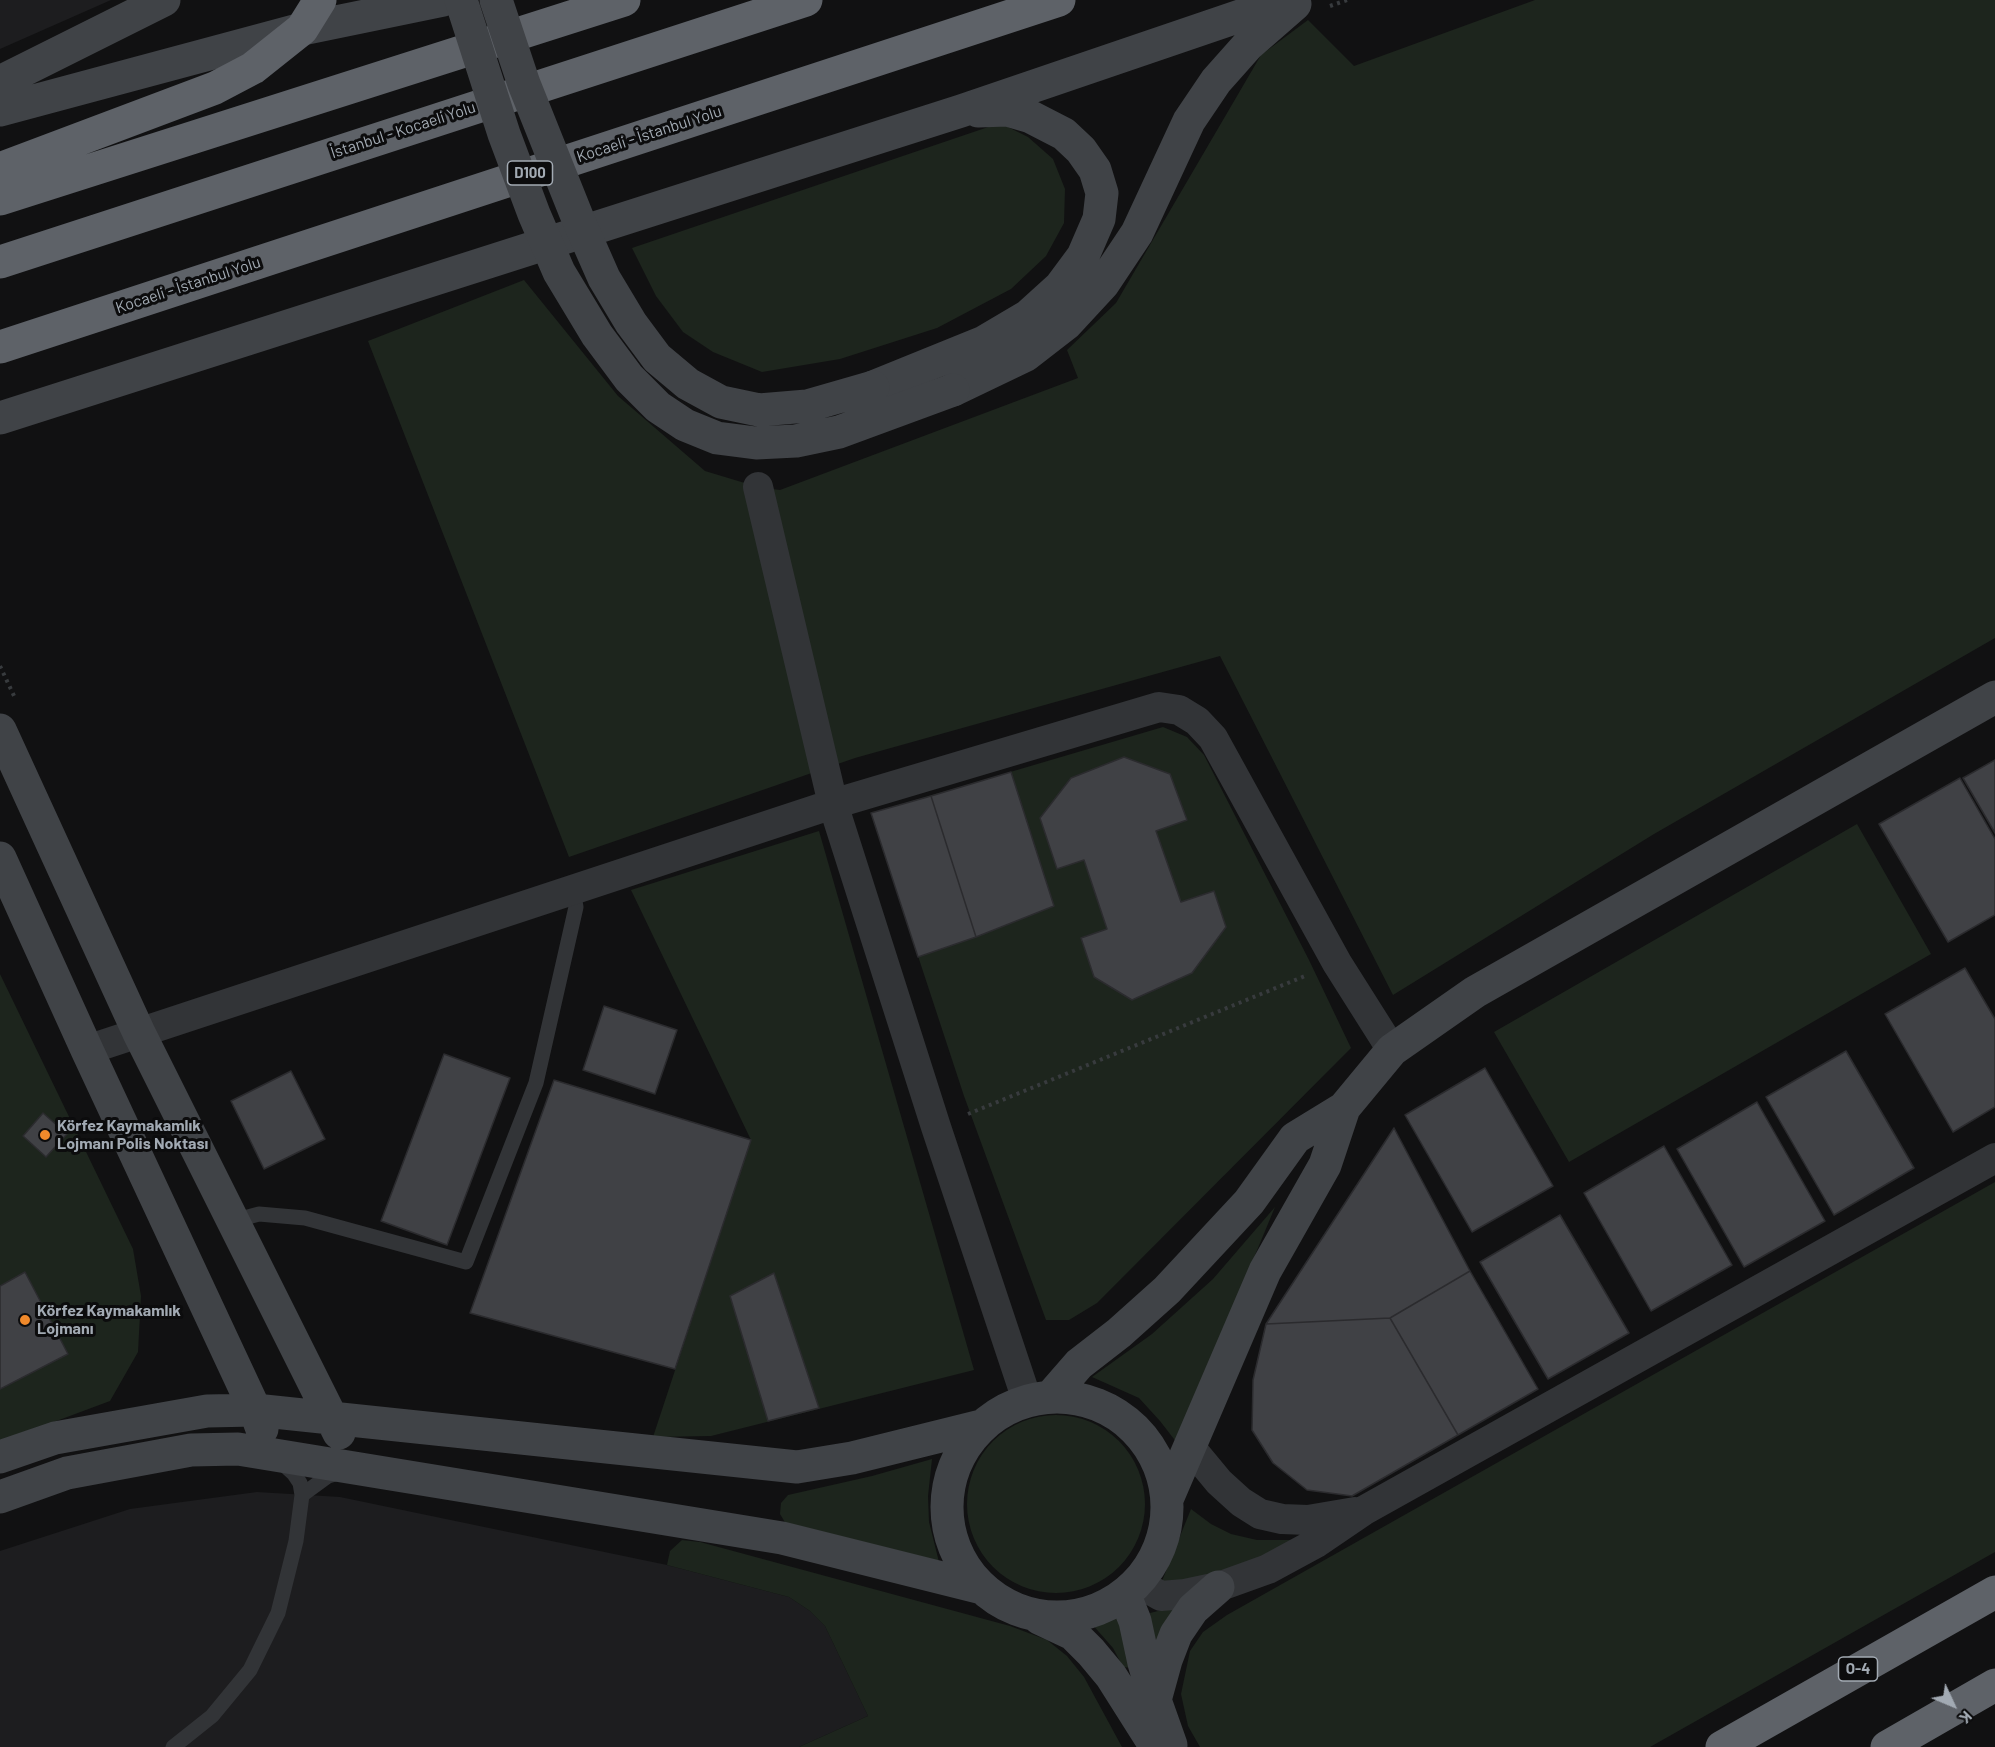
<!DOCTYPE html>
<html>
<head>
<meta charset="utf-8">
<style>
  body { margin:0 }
  #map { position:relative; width:1995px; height:1747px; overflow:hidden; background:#111112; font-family:Barlow,sans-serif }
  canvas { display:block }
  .north { position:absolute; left:1923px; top:1675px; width:60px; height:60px; -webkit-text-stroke:4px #0c0c0d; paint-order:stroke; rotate:134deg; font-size:16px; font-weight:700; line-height:24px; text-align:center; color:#a2aab3 }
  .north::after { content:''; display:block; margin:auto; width:21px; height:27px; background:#a2aab3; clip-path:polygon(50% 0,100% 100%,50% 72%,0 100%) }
</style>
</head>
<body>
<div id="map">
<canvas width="1995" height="1747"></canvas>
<div class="north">K</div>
</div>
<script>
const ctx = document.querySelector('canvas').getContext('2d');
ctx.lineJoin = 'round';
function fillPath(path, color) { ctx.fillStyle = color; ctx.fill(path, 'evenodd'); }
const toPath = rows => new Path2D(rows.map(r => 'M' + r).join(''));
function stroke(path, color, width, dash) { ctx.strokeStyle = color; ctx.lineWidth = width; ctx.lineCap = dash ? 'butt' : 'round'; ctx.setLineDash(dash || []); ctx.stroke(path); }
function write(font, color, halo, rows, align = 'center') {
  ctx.font = font + ' Barlow,sans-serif'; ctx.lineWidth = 6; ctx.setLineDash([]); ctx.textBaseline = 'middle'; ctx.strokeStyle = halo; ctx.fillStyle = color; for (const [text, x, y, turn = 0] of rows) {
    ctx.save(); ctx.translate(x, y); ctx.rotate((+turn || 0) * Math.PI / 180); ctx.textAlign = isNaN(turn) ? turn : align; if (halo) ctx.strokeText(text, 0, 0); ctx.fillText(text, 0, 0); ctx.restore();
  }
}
const built = toPath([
  [0,0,111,0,0,49],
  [257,1492,340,1497,667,1565,789,1597,810,1611,825,1626,868,1716,799,1747,0,1747,0,1551,130,1509]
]);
const green = toPath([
  [1535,0,1995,0,1995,638,1654,834,1393,995,1220,656,855,758,569,857,368,341,524,280,618,396,705,471,758,487,780,490,1078,378,1067,350,1116,303,1261,55,1308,20,1354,66],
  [1000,123,1028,137,1053,159,1065,189,1064,223,1046,256,1011,289,937,328,840,359,762,372,713,352,683,332,656,296,632,248],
  [1163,727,1187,737,1204,755,1309,960,1351,1048,1097,1303,1069,1320,1046,1320,964,1096,871,813],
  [1857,824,1931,954,1569,1162,1494,1032],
  [819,831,974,1370,711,1436,653,1437,751,1140,631,890],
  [0,974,133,1249,141,1296,138,1352,110,1401,0,1442],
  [1995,1182,1995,1552,1650,1747,1200,1747,1188,1726,1181,1694,1190,1651,1203,1632,1227,1615],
  [1275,1207,1177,1443,1160,1421,1139,1398,1092,1377,1152,1334,1213,1279],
  '967 1504a89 89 0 1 1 178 0a89 89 0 1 1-178 0Z',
  [932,1459,928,1496,929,1522,939,1562,786,1524,780,1514,781,1503,788,1495,872,1476],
  [1191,1509,1211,1524,1231,1534,1257,1540,1303,1540,1256,1564,1160,1586],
  [682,1540,700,1542,1010,1626,1047,1640,1067,1656,1084,1677,1122,1747,799,1747,868,1716,825,1626,810,1611,789,1597,667,1565,670,1551],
  [1182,1605,1155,1651,1150,1613],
  [1124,1617,1131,1668,1123,1667,1113,1648,1091,1623]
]);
const building = toPath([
  [1124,757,1170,774,1187,820,1156,831,1181,902,1214,891,1226,927,1192,973,1132,1000,1094,977,1081,938,1107,929,1084,860,1057,869,1040,818,1071,778,1124,757],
  [1995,760,1995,833,1963,778,1995,760],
  [1011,772,1054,906,976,937,931,796,1011,772],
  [1960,778,1995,839,1995,915,1948,942,1879,824,1960,778],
  [931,796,976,937,918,957,871,813,931,796],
  [1965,968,1995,1019,1995,1107,1953,1132,1885,1014,1965,968],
  [604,1006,677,1030,655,1094,583,1070,604,1006],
  [1846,1051,1914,1168,1834,1215,1766,1097,1846,1051],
  [444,1054,510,1078,447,1245,381,1221,444,1054],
  [1485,1068,1553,1186,1472,1232,1405,1115,1485,1068],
  [291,1071,325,1139,264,1169,231,1101,291,1071],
  [554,1080,751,1140,675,1369,470,1313,554,1080],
  [1757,1102,1825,1221,1744,1267,1677,1149,1757,1102],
  [43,1113,67,1134,46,1157,23,1136,43,1113],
  [1394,1128,1470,1271,1390,1318,1266,1324,1394,1128],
  [1664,1146,1732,1265,1651,1311,1584,1193,1664,1146],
  [1560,1215,1629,1333,1548,1379,1480,1262,1560,1215],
  [1470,1271,1538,1389,1458,1435,1390,1318,1470,1271],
  [25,1272,68,1354,0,1389,0,1286,25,1272],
  [774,1273,819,1408,768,1421,730,1296,774,1273],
  [1390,1318,1458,1435,1352,1496,1307,1490,1273,1463,1252,1430,1253,1380,1266,1324,1390,1318]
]);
const path = toPath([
  [1330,6,1347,0],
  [0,666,15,698],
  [968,1114,1305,976]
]);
const lane = toPath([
  [233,1221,259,1214,305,1218,466,1262,536,1083,576,907,573,890],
  [302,1495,328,1476,341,1472],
  [173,1747,212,1716,250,1670,278,1613,296,1541,302,1495,300,1483,294,1474,282,1463]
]);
const street = toPath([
  [758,487,833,804,936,1127,1027,1400],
  [87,1050,833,804,1159,707,1179,710,1197,721,1213,738,1337,963,1392,1050],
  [1190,1447,1219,1482,1241,1502,1260,1514,1282,1519,1308,1520,1355,1512],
  [1138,1583,1161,1596,1185,1594,1218,1587,1268,1569,1316,1543,1363,1511,1995,1158]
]);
const secondary = toPath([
  [0,82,164,0],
  [0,110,302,29,443,0],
  [873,387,984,342,1028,316,1060,287,1083,256,1099,219,1102,193,1095,170,1081,150,1064,134,1031,117,1007,110,978,111],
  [953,390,1026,355,1066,324,1103,284,1137,233,1189,121,1216,81,1248,45,1295,4],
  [0,418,961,111,1287,0],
  [0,730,139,1033,339,1433],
  [0,858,87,1050,255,1410,262,1429],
  [1052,1395,1079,1364,1119,1333,1167,1290,1249,1202,1295,1138,1344,1108],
  '947 1507a110 110 0 1 1 220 0a110 110 0 1 1-220 0Z',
  [0,1457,55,1438,207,1411,255,1410,797,1467,852,1458,981,1426],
  [0,1497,67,1473,191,1450,238,1449,782,1538,982,1588],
  [1168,1497,1265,1271,1325,1165,1344,1108,1392,1050,1475,992,1995,697],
  [1125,1596,1135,1621,1144,1663,1155,1700,1171,1745],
  [1039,1618,1073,1634,1091,1652,1111,1676,1156,1747],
  [1155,1700,1166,1660,1176,1634,1193,1609,1218,1587]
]);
const highway = toPath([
  [0,169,215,88,253,68,302,29,320,0],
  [0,199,624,0],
  [0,262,806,0],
  [0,347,1059,0],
  [1722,1747,1995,1592],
  [1887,1747,1995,1685]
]);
const secondaryBridge = toPath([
  [461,0,504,134,534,214,559,272,597,335,629,378,658,407,685,425,717,438,756,443,796,441,839,432,953,390],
  [496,0,524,84,578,219,604,278,631,323,657,358,688,384,721,402,759,410,807,406,873,387]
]);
const markers = [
  [45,1135,6,"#f0892b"],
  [25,1320,6,"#f0892b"]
];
const shields = [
  [530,173,45],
  [1858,1669,39]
];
const shieldNames = [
  ["D100",530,173],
  ["O-4",1858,1669]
];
const streetNames = [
  ["İstanbul - Kocaeli Yolu",403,130,-18],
  ["Kocaeli - İstanbul Yolu",649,134,-18],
  ["Kocaeli - İstanbul Yolu",188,285,-18]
];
const poiNames = [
  ["Körfez Kaymakamlık",57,1126],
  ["Lojmanı Polis Noktası",57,1144],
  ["Körfez Kaymakamlık",37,1311],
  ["Lojmanı",37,1329]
];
fillPath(built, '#1d1d1f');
fillPath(green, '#1d251d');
fillPath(building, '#404145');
stroke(building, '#2b2b2e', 1.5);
stroke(path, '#383b3e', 4, [3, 4.5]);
stroke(lane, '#323437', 15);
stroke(street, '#323437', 30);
stroke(secondary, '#404347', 33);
stroke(highway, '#5e6268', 33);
stroke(secondaryBridge, '#404347', 33);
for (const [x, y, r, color] of markers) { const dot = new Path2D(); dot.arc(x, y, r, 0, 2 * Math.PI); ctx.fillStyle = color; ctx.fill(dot); stroke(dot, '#0c0c0d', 2); }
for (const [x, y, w] of shields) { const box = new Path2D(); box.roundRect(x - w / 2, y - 12, w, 24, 4.5); ctx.fillStyle = '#0c0c0d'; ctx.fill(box); stroke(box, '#a2aab3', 1.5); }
write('bold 15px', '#a2aab3', null, shieldNames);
write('16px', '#a2aab3', '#0c0c0d', streetNames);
write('bold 16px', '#a2aab3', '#0c0c0d', poiNames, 'left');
</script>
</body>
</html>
